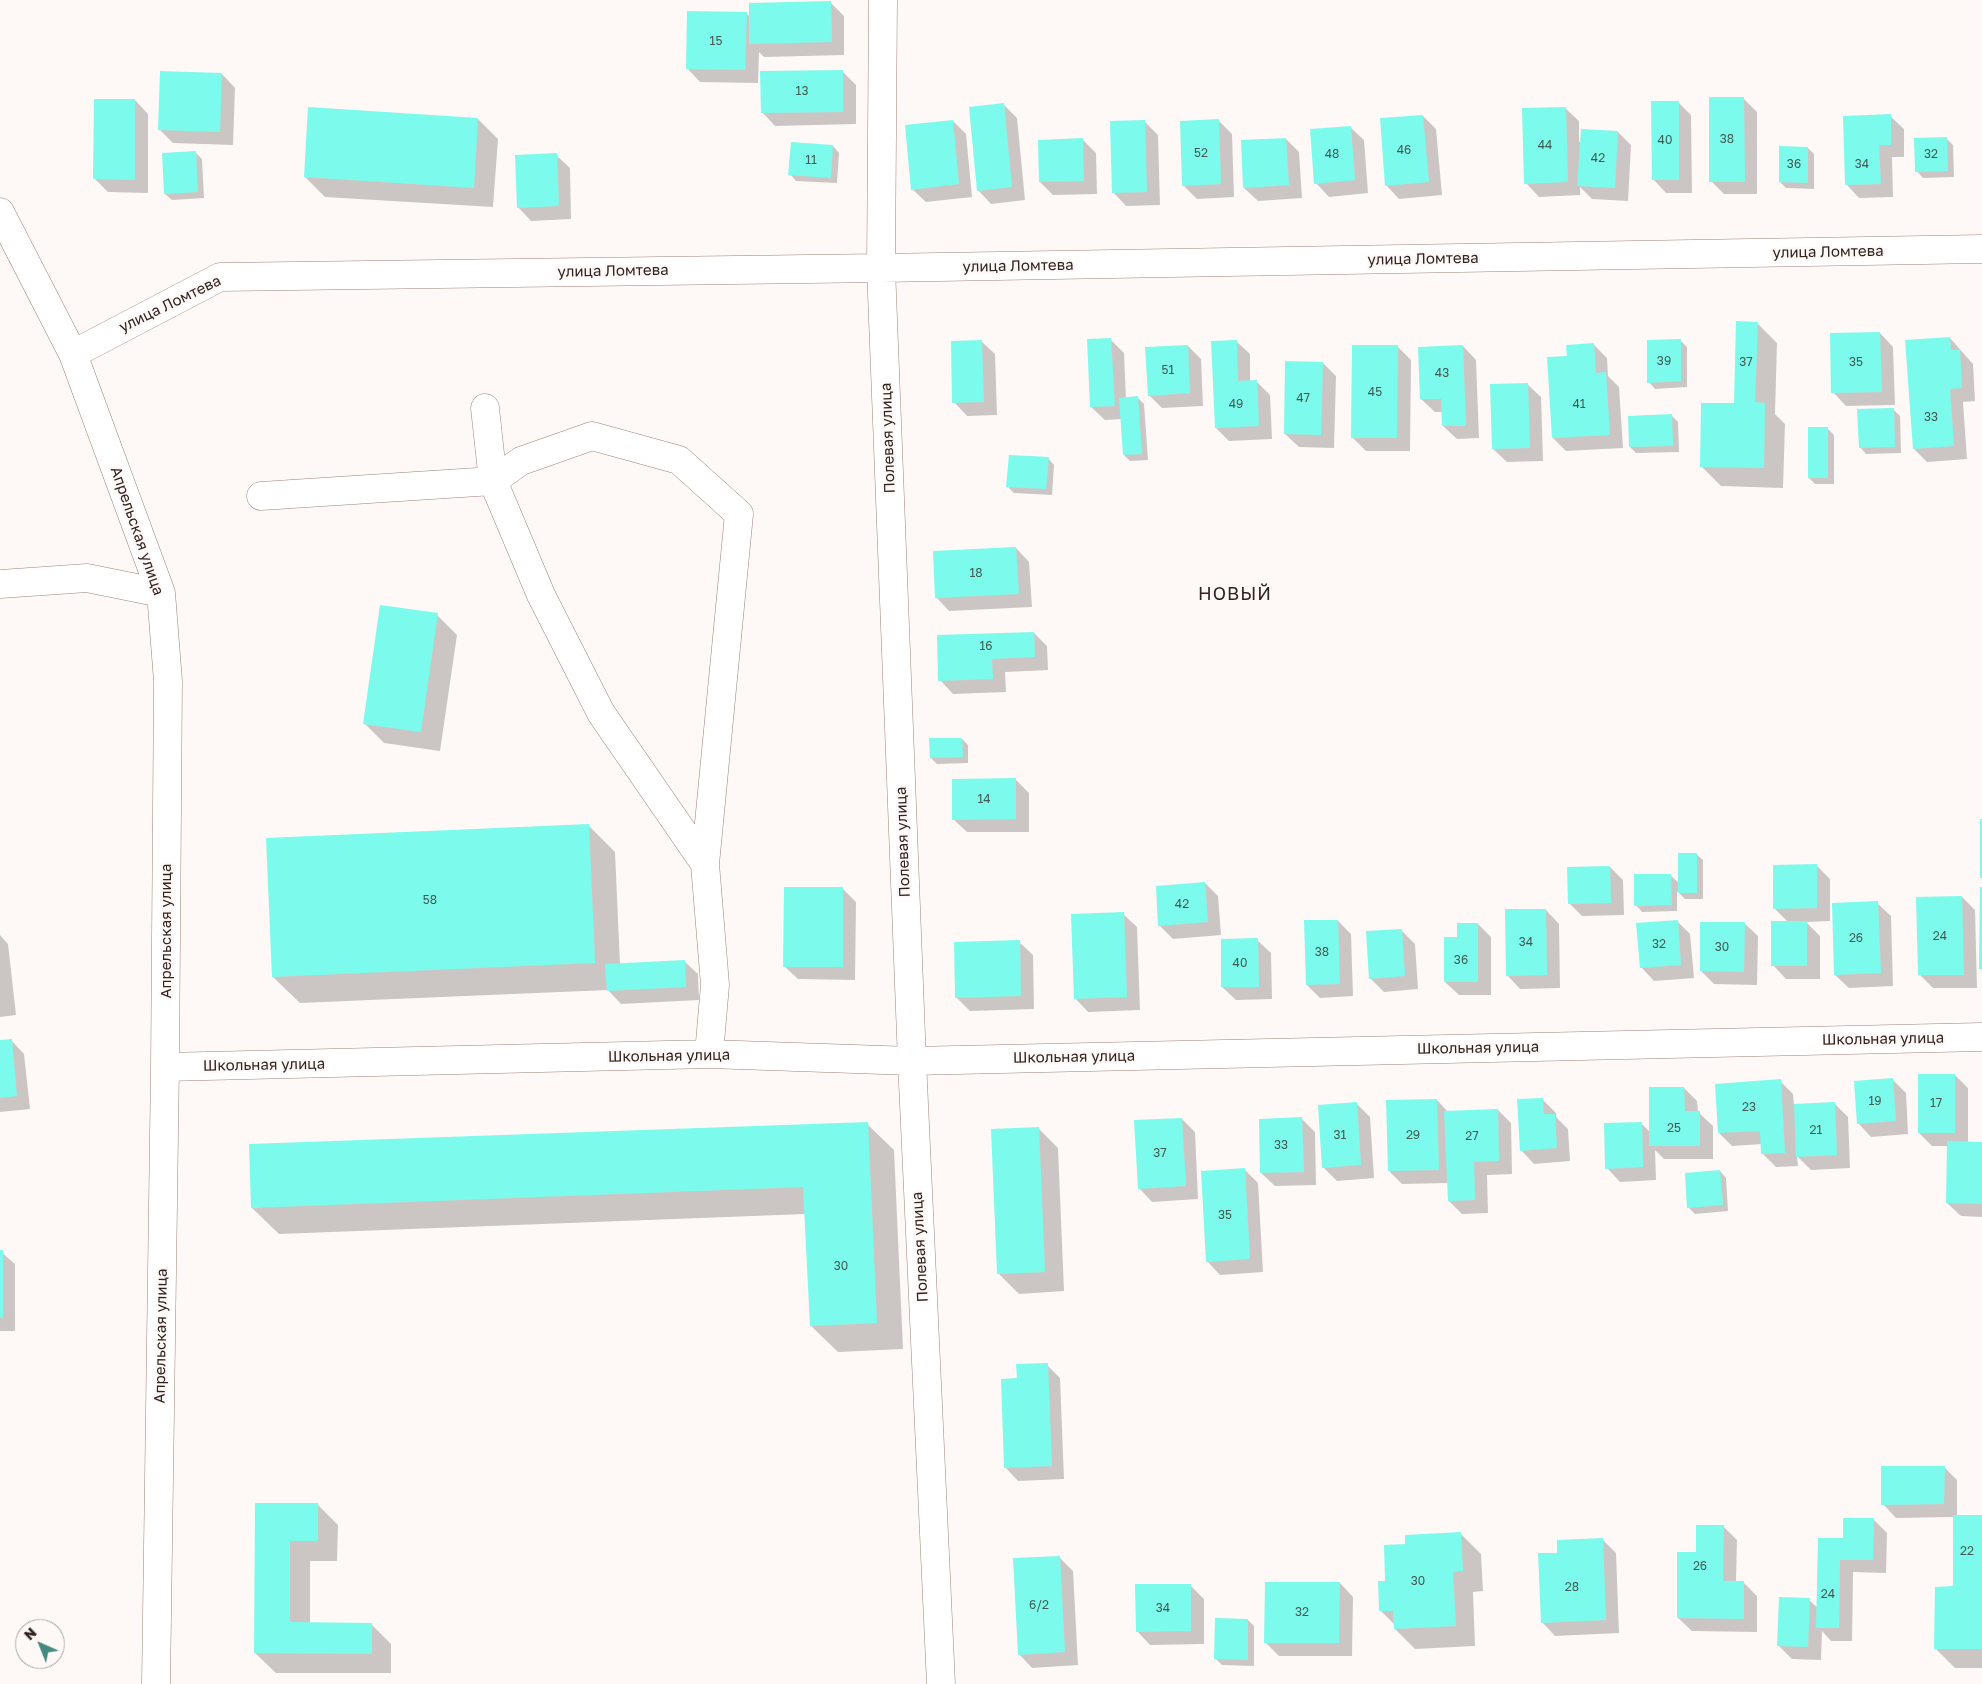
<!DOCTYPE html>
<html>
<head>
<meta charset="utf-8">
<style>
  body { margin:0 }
  #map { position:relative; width:1982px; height:1684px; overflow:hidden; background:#fef8f6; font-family:"Golos Text",sans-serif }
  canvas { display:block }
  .north { position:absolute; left:15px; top:1619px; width:50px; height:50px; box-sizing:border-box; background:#fef8f6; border:1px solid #aca3a1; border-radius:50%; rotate:316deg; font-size:14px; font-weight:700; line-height:20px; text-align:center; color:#302421 }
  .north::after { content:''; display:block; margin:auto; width:18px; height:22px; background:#448a81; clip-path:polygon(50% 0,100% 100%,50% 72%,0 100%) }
</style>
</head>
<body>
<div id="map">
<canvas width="1982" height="1684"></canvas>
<div class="north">N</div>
</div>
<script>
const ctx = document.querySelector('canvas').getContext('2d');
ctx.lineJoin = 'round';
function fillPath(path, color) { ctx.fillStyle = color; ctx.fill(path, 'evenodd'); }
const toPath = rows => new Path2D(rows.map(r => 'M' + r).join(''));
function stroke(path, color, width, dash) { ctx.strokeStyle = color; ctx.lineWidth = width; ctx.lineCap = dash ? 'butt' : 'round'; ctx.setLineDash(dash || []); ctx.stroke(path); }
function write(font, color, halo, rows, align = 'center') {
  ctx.font = font + ' "Golos Text",sans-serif'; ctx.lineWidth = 4.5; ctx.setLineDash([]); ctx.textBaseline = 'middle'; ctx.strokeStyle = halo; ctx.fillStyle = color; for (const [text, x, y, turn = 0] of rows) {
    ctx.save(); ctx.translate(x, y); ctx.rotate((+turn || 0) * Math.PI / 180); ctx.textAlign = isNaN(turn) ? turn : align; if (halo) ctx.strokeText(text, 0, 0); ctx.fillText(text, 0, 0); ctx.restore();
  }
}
const shadow = toPath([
  [830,2,844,16,844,55,764,57,759,52,758,83,700,82,687,68,746,13,750,17],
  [842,71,856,85,856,124,775,126,762,112],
  [222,74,235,88,233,145,173,143,159,129],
  [1743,98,1757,112,1757,194,1724,194,1711,181],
  [135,100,148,114,148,193,108,192,95,179],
  [1678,102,1691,115,1692,193,1666,193,1653,179],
  [1004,105,1017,118,1025,200,991,204,978,190],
  [1565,108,1579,121,1579,142,1618,132,1631,145,1628,201,1592,199,1580,187,1580,195,1539,197,1526,183],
  [1423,116,1436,129,1442,195,1399,199,1386,185],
  [1890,116,1904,129,1904,157,1892,157,1893,197,1859,198,1846,184],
  [478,119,498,139,493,207,325,197,305,177],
  [1218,120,1232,134,1234,197,1197,199,1183,185],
  [953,121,966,134,972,197,926,202,912,189],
  [1144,121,1158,135,1160,205,1126,206,1113,192],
  [1350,127,1364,140,1368,193,1329,197,1316,183],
  [1082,139,1096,153,1097,194,1053,195,1040,182],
  [1286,139,1299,152,1302,198,1258,201,1244,188],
  [1947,139,1953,145,1954,177,1923,178,1917,171],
  [833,146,839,153,837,183,796,181,790,174],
  [1808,148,1814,154,1814,189,1786,188,1780,182],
  [195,152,202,159,204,198,172,200,165,194],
  [556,155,570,168,571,219,531,221,518,207],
  [1757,323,1777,343,1775,414,1785,424,1783,488,1721,486,1701,466,1735,404],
  [1880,333,1893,347,1895,405,1846,406,1833,392],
  [1950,338,1973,364,1975,401,1963,402,1967,459,1927,462,1914,449],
  [1111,340,1124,353,1126,399,1138,398,1144,404,1148,460,1130,461,1124,455,1122,419,1105,420,1091,407],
  [1680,340,1687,347,1687,387,1655,389,1649,382],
  [981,341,995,354,997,415,967,416,954,402],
  [1236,341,1250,354,1250,381,1256,381,1270,395,1272,439,1229,441,1216,428],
  [1593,344,1607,358,1608,376,1619,387,1623,448,1566,451,1553,438,1568,357],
  [1188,346,1201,359,1203,406,1162,408,1149,395],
  [1463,346,1476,360,1479,438,1457,439,1443,426,1443,412,1435,412,1421,399],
  [1398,347,1411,360,1410,451,1366,451,1352,437],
  [1323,363,1336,376,1334,448,1299,447,1285,434],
  [1527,384,1541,397,1543,461,1507,462,1493,449],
  [1893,409,1900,416,1901,453,1866,454,1860,447],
  [1672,416,1678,422,1679,452,1636,453,1630,447],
  [1828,429,1834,435,1834,484,1815,484,1809,478],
  [1048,458,1054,465,1052,495,1014,493,1008,487],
  [1016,548,1029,562,1032,607,949,611,936,597],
  [437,615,457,635,440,751,384,743,364,723],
  [1034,633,1047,646,1048,670,1005,672,1006,692,953,694,940,680],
  [962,739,968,745,968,763,937,764,931,758],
  [1015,779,1029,793,1029,832,967,832,953,819],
  [589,826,615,852,620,964,684,961,698,974,699,1000,621,1004,608,990,300,1003,273,977],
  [1696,854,1703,860,1703,899,1685,899,1677,891,1677,911,1642,912,1636,905,1670,875,1679,883],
  [1816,865,1830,879,1830,921,1806,922,1820,936,1820,979,1786,979,1773,965,1788,922,1775,909],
  [1610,867,1623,880,1624,915,1582,916,1569,903],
  [1205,883,1218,896,1221,935,1173,939,1159,925],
  [843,889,856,902,855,980,798,979,784,966],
  [1962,897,1975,910,1977,988,1933,988,1920,975],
  [1877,903,1891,916,1893,986,1849,988,1835,975],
  [1546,910,1559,924,1560,988,1520,989,1507,975],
  [1123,914,1137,927,1140,1010,1088,1012,1075,998],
  [1338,921,1351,934,1353,996,1320,998,1307,985],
  [1677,921,1690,934,1694,978,1654,981,1641,967],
  [1744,923,1758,936,1757,985,1714,984,1701,971],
  [1478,924,1491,937,1491,995,1459,995,1445,982,1458,938],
  [1401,930,1415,944,1418,989,1384,992,1370,978],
  [0,935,8,944,16,1015,0,1017],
  [1257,940,1271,953,1272,999,1236,1000,1222,987],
  [1019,942,1033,955,1034,1009,970,1011,956,997],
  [11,1040,24,1054,30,1109,0,1112,0,1041],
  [1955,1075,1968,1088,1968,1143,1982,1143,1982,1217,1961,1216,1947,1203,1948,1146,1932,1146,1919,1133],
  [1892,1079,1906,1093,1908,1134,1871,1137,1858,1123],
  [1780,1081,1793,1094,1794,1105,1835,1104,1848,1117,1850,1168,1811,1170,1797,1156,1798,1166,1776,1167,1763,1154,1762,1144,1732,1146,1719,1133],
  [1684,1088,1697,1101,1698,1112,1713,1126,1713,1159,1664,1159,1655,1150,1656,1180,1620,1182,1607,1168,1641,1123,1650,1132],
  [1542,1099,1556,1113,1556,1117,1568,1129,1570,1161,1534,1164,1521,1150],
  [1437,1100,1448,1112,1498,1110,1511,1123,1512,1174,1487,1175,1488,1213,1462,1214,1449,1201,1448,1183,1402,1184,1389,1171],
  [1357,1104,1370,1117,1374,1178,1337,1181,1323,1167],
  [1301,1118,1315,1132,1316,1185,1275,1186,1261,1173],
  [1182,1119,1195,1132,1198,1199,1152,1202,1139,1188],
  [867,1124,894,1150,903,1349,838,1352,811,1326,806,1214,279,1234,252,1208],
  [1038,1128,1058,1148,1064,1291,1019,1294,998,1273],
  [1244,1169,1258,1183,1263,1272,1220,1275,1207,1261],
  [1720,1171,1726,1178,1728,1211,1695,1214,1688,1207],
  [0,1251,15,1264,15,1331,0,1331],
  [1047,1365,1060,1378,1064,1479,1018,1481,1005,1467,1018,1379],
  [1944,1467,1957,1480,1957,1517,1982,1517,1982,1668,1955,1668,1935,1648,1954,1588,1954,1517,1896,1518,1883,1504],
  [256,1504,318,1505,338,1525,337,1561,310,1561,310,1624,371,1624,391,1644,391,1673,276,1673,255,1653],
  [1874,1520,1887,1533,1886,1573,1853,1572,1852,1641,1831,1641,1822,1631,1821,1660,1792,1659,1779,1646,1809,1600,1818,1608,1844,1539],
  [1724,1527,1737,1540,1736,1582,1743,1582,1757,1596,1757,1632,1692,1631,1678,1618,1697,1553],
  [1461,1534,1481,1554,1483,1591,1473,1592,1475,1646,1415,1649,1395,1629,1395,1625,1381,1611,1407,1545],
  [1603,1540,1616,1553,1619,1633,1555,1636,1542,1622],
  [1059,1557,1073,1571,1078,1665,1032,1668,1019,1654],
  [1340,1583,1353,1597,1352,1656,1279,1656,1265,1642],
  [1190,1585,1204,1599,1204,1644,1150,1645,1137,1631],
  [1248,1620,1254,1626,1254,1666,1222,1665,1215,1658]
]);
const building = toPath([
  [831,1,832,42,749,44,749,3],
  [687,11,747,12,745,70,686,69],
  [843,70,843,112,761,113,760,71],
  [160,71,222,73,220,132,158,130],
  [1709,97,1744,97,1745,182,1709,182],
  [94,99,135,99,135,180,93,179],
  [1651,101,1679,101,1679,180,1652,180],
  [1004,103,1012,187,977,191,969,107],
  [308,107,478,118,474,188,304,177],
  [1566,107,1568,182,1524,184,1522,108],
  [1891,114,1891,145,1879,145,1881,184,1845,185,1843,116],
  [1423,115,1429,182,1385,186,1380,118],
  [1219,119,1221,184,1182,186,1180,121],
  [953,120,959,184,911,190,905,125],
  [1145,120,1147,192,1112,193,1110,121],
  [1351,126,1355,180,1314,184,1310,129],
  [1581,129,1618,131,1615,188,1577,186],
  [1947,137,1948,171,1915,172,1914,138],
  [1083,138,1084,181,1039,182,1038,140],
  [1286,138,1289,185,1243,188,1241,140],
  [791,142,833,145,831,178,788,175],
  [1779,146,1808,147,1808,183,1779,182],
  [196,151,198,192,164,194,162,153],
  [557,153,559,206,517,208,515,155],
  [1736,321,1758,322,1755,402,1765,403,1764,468,1700,467,1701,403,1734,403],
  [1880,332,1882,392,1831,393,1830,333],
  [1950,337,1951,350,1960,350,1962,388,1950,389,1954,446,1913,449,1905,340],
  [1111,338,1115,406,1090,407,1087,339],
  [1681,339,1681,381,1647,383,1647,340],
  [982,340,984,402,952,403,951,341],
  [1237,340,1238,381,1257,380,1259,426,1215,428,1211,341],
  [1594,343,1596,373,1606,372,1610,435,1552,438,1547,357,1567,356,1566,345],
  [1188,345,1190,393,1148,396,1145,347],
  [1352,345,1398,345,1397,438,1351,438],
  [1463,345,1466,426,1442,426,1441,399,1420,399,1418,347],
  [1285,361,1323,362,1321,435,1284,434],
  [1528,383,1530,448,1492,449,1490,384],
  [1138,396,1142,454,1123,455,1119,398],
  [1894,408,1895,447,1859,448,1857,409],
  [1672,414,1673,446,1629,447,1628,416],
  [1808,427,1828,427,1828,478,1808,478],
  [1009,455,1049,457,1046,489,1006,487],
  [1016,547,1019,594,935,598,933,551],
  [380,605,438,613,421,732,363,724],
  [1034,632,1035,657,992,659,993,679,938,681,937,635],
  [929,738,962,738,963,757,930,758],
  [1016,778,1016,819,952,820,952,779],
  [1980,819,1982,819,1982,878,1980,878],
  [589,824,595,963,272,977,266,838],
  [1678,853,1697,853,1697,893,1678,893],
  [1817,864,1817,908,1773,909,1773,865],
  [1610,866,1611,903,1568,904,1567,867],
  [1634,874,1671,874,1672,905,1634,906],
  [1205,882,1208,922,1158,926,1156,886],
  [784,887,843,887,843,967,783,967],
  [1980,887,1982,887,1982,969,1979,969],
  [1962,896,1964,975,1918,975,1916,897],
  [1878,901,1881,973,1834,975,1832,903],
  [1505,909,1546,909,1547,975,1506,976],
  [1124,912,1127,997,1074,999,1071,914],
  [1304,920,1338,920,1340,984,1306,985],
  [1678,920,1681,965,1640,968,1636,923],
  [1771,921,1807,921,1807,966,1771,966],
  [1700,922,1745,922,1744,972,1700,971],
  [1457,923,1478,923,1478,982,1444,982,1444,937,1457,937],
  [1402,929,1405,976,1369,979,1366,931],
  [1258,938,1259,987,1221,987,1221,939],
  [1020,940,1021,996,955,998,954,942],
  [685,960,686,987,607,991,605,964],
  [12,1039,17,1096,0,1098,0,1040],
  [1918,1074,1955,1074,1955,1133,1918,1133],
  [1893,1078,1896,1121,1857,1124,1854,1081],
  [1781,1079,1785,1153,1761,1154,1760,1131,1718,1133,1715,1084],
  [1649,1087,1684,1087,1685,1111,1700,1111,1700,1146,1649,1146],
  [1543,1098,1544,1114,1555,1114,1557,1148,1520,1151,1517,1099],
  [1437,1099,1439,1170,1388,1171,1386,1100],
  [1357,1102,1361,1165,1322,1168,1318,1105],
  [1835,1102,1837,1155,1796,1157,1794,1104],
  [1498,1109,1499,1161,1474,1162,1475,1200,1448,1201,1444,1111],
  [1302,1117,1304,1172,1260,1173,1259,1119],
  [1182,1118,1186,1186,1138,1189,1134,1120],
  [868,1122,877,1323,810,1326,803,1187,251,1208,249,1144],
  [1642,1122,1643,1167,1605,1169,1604,1123],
  [1039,1127,1045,1272,997,1274,991,1129],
  [1947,1141,1982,1142,1982,1204,1946,1203],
  [1245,1168,1250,1259,1206,1262,1201,1171],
  [1720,1170,1723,1205,1687,1208,1685,1173],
  [0,1250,3,1250,3,1318,0,1318],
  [1048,1363,1052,1466,1004,1468,1001,1379,1017,1378,1016,1364],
  [1881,1466,1945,1466,1944,1504,1881,1505],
  [255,1503,318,1503,318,1541,290,1541,290,1622,372,1623,372,1654,254,1653],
  [1953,1515,1982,1515,1982,1649,1934,1649,1935,1587,1953,1586],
  [1843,1518,1874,1518,1873,1560,1840,1560,1839,1628,1816,1628,1818,1538,1843,1538],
  [1696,1525,1724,1525,1723,1581,1744,1581,1744,1619,1677,1618,1677,1552,1696,1552],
  [1461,1532,1463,1571,1453,1572,1456,1626,1394,1629,1393,1611,1379,1611,1378,1581,1385,1581,1384,1545,1405,1544,1405,1535],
  [1603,1538,1606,1620,1541,1623,1538,1553,1557,1553,1557,1540],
  [1060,1556,1065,1652,1018,1655,1013,1558],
  [1265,1582,1340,1582,1339,1643,1264,1643],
  [1135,1584,1191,1584,1191,1631,1136,1632],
  [1779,1597,1810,1598,1808,1647,1777,1646],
  [1215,1618,1248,1619,1248,1660,1214,1659]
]);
const minor = toPath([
  [883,0,881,268,912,1061,941,1684],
  [0,212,73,354,161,593,168,681,165,1067,156,1684],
  [73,354,220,277,881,268,1982,249],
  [485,408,493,481,541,595,601,713,705,864],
  [261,496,493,481,521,461,592,436,679,460,739,514,705,864,715,985,709,1054],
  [0,584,87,578,161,593],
  [165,1067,709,1054,912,1061,1982,1037]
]);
const numberNames = [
  ["15",716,41],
  ["13",802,91],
  ["38",1727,139],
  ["40",1665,140],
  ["44",1545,145],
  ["46",1404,150],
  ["52",1201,153],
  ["48",1332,154],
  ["32",1931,154],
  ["42",1598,158],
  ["11",811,160],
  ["36",1794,164],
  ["34",1862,164],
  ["39",1664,361],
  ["37",1746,362],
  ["35",1856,362],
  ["51",1168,370],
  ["43",1442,373],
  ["45",1375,392],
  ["47",1303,398],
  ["49",1236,404],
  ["41",1579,404],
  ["33",1931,417],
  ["18",976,573],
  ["16",986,646],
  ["14",984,799],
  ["58",430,900],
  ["42",1182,904],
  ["24",1940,936],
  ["26",1856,938],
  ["34",1526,942],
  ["32",1659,944],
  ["30",1722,947],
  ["38",1322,952],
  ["36",1461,960],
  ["40",1240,963],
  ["19",1875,1101],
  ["17",1936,1103],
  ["23",1749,1107],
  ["25",1674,1128],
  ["21",1816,1130],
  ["31",1340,1135],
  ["29",1413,1135],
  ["27",1472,1136],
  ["33",1281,1145],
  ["37",1160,1153],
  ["35",1225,1215],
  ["30",841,1266],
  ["22",1967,1551],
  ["26",1700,1566],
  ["30",1418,1581],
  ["28",1572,1587],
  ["24",1828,1594],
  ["6/2",1039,1605],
  ["34",1163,1608],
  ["32",1302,1612]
];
const streetNames = [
  ["улица Ломтева",1828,252,-1],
  ["улица Ломтева",1423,259,-1],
  ["улица Ломтева",1018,266,-1],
  ["улица Ломтева",613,271,-1],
  ["улица Ломтева",170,304,-26],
  ["Полевая улица",888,438,-92],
  ["Апрельская улица",137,531,71],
  ["Полевая улица",903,842,-92],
  ["Апрельская улица",166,931,-90],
  ["Школьная улица",1883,1039,-1],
  ["Школьная улица",1478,1048,-1],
  ["Школьная улица",669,1056,-1],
  ["Школьная улица",1074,1057,-1],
  ["Школьная улица",264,1065,-1],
  ["Полевая улица",920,1247,-93],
  ["Апрельская улица",161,1336,-89]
];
const quarterNames = [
  ["НОВЫЙ",1235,594]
];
fillPath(shadow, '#0003');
fillPath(building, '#7cfaeb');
stroke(minor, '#9f827b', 29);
stroke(minor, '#fff', 28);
write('12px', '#435a54', null, numberNames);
write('15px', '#302421', '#fef8f6', streetNames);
ctx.letterSpacing = '1px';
write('18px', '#302421', '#fef8f6', quarterNames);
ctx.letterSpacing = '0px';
</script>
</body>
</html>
